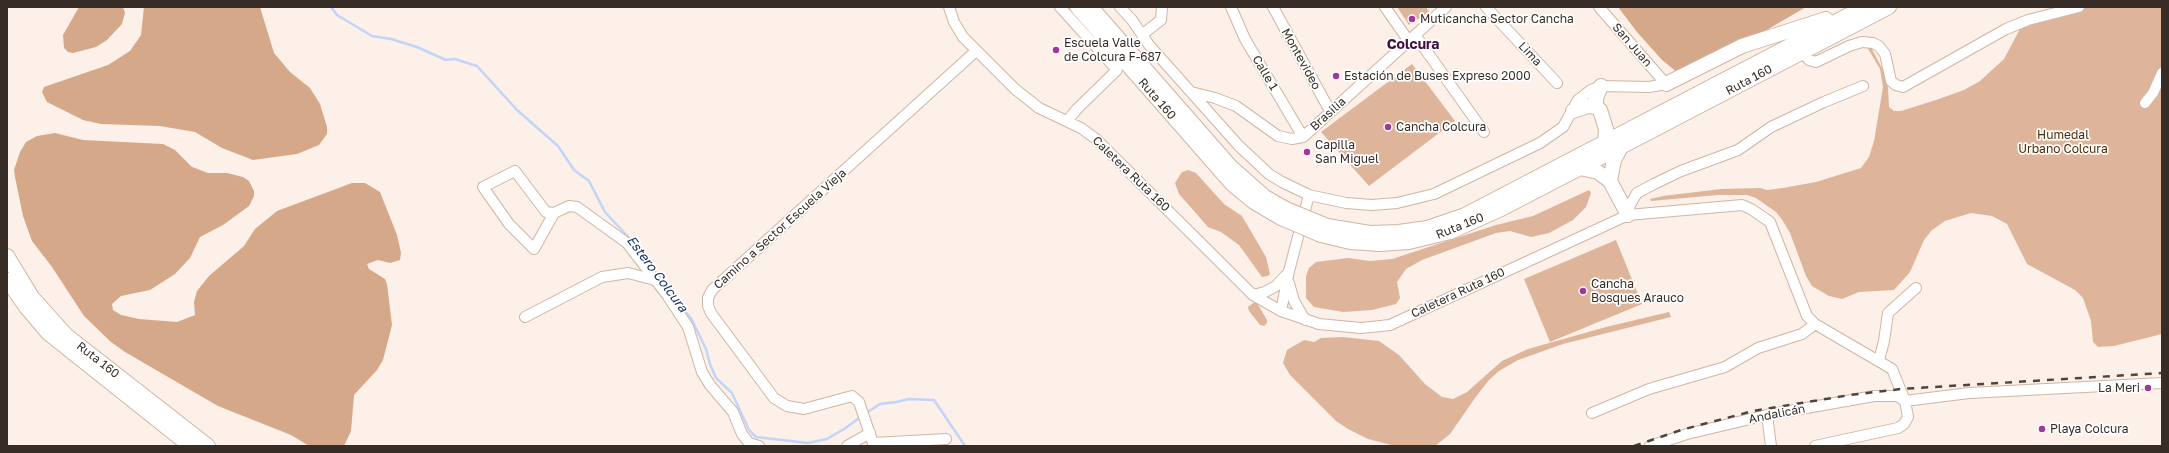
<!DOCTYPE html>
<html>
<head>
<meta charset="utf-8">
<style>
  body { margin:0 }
  #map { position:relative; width:2169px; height:453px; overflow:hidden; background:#fcf0e9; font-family:"Golos Text",sans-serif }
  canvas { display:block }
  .frame { position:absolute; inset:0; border:8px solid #372d26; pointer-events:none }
</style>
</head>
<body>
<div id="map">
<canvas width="2169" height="453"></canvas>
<div class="frame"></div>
</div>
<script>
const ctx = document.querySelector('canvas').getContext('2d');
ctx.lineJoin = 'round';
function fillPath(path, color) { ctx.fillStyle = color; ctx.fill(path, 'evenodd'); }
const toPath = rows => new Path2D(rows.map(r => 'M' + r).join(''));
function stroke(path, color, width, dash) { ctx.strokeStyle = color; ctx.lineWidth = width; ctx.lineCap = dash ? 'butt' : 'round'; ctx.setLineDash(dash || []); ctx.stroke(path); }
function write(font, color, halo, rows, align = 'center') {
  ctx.font = font + ' "Golos Text",sans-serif'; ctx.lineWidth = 3.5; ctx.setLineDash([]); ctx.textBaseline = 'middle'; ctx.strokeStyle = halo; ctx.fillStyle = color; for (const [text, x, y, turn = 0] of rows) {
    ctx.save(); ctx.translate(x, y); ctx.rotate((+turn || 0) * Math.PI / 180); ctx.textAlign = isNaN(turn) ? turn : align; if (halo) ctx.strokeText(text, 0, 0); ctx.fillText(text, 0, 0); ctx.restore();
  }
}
const green = toPath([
  [1397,7,1426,7,1429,12,1409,25],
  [2071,7,2162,7,2162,334,2114,346,2098,347,2093,342,2091,321,2083,298,2075,290,2027,264,2007,224,1992,216,1971,213,1945,221,1932,230,1924,240,1910,272,1894,290,1859,292,1842,299,1829,296,1812,286,1806,276,1790,233,1783,221,1776,212,1756,198,1747,195,1718,195,1651,201,1650,199,1663,196,1721,189,1760,188,1767,190,1783,188,1816,182,1861,168,1869,157,1874,141,1883,87,1880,69,1863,40,1866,38,1884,72,1888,87,1889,107,1894,111,1901,111,1936,100,1964,90,1980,81,2004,59,2021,27],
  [1412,64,1455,121,1369,186,1321,132],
  [1188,170,1196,173,1224,204,1242,216,1266,257,1270,274,1268,276,1262,277,1239,245,1221,232,1208,227,1179,194,1175,183,1182,172],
  [1589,190,1591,193,1586,207,1573,220,1549,233,1531,237,1510,231,1496,233,1422,260,1406,269,1397,282,1400,298,1396,304,1372,310,1343,312,1314,307,1306,298,1306,276,1309,268,1316,262,1348,258,1370,261,1392,259,1496,225,1533,216],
  [1616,240,1642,304,1550,342,1524,279],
  [1253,303,1257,303,1267,320,1267,323,1264,326,1260,325,1249,311,1248,307],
  [1669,312,1671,317,1563,344,1518,360,1499,371,1489,380,1475,398,1450,434,1435,446,1395,446,1368,439,1348,429,1336,421,1290,375,1283,363,1287,350,1304,340,1314,342,1321,338,1343,337,1379,341,1399,355,1425,384,1442,397,1453,399,1467,392,1502,361,1528,349,1606,327]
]);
const forest = toPath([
  [79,7,123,7,125,13,122,24,107,40,96,47,73,53,68,52,64,48,63,35],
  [144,7,260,7,274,53,290,72,310,88,320,104,327,127,327,134,319,145,297,154,253,160,222,148,195,132,160,126,101,124,83,120,47,102,42,92,44,87,108,65,130,51,141,35],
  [1618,7,1806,7,1765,31,1677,72,1662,60,1637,32],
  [55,133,83,140,163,144,175,150,192,167,208,173,227,173,243,177,249,181,254,191,254,196,249,206,223,225,200,237,190,258,175,274,150,290,121,296,112,304,113,310,121,315,139,319,177,322,195,315,194,302,197,291,209,276,244,246,255,229,277,211,352,183,365,183,380,192,397,235,401,253,400,260,390,263,378,260,367,264,369,269,385,279,387,284,392,325,383,360,377,370,354,395,351,431,344,446,309,446,291,435,218,406,125,352,111,342,84,316,52,267,32,241,23,216,15,177,14,170,20,152,26,142,37,136]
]);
const stream = toPath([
  [331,7,337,15,372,36,391,39,417,47,446,60,455,59,477,66,517,110,558,146,574,170,589,181,605,212,631,240],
  [677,302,691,318,706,349,710,364,716,378,732,393,749,430,756,437,808,443,827,439,844,429,862,416],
  [866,413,880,404,896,402,909,399,934,400,965,446]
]);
const minor = toPath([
  [949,7,954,22,963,37,1015,89,1039,108,1081,128,1096,139,1253,295,1281,311,1319,324,1361,328,1390,325,1628,215,1742,205,1751,209,1770,222,1807,316,1815,324,1892,369,1905,401,1908,417,1904,424,1898,428,1815,446],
  [1060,7,1117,70,1077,109,1067,121],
  [1120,7,1132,20,1149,45,1239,146,1269,174,1282,182,1309,195,1346,203,1372,205,1397,203,1434,194,1540,143,1563,127,1578,100,1591,90,1601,86,1649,87,1666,84,1599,7],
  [1231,7,1245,39,1303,137],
  [1273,7,1330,111],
  [1385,7,1408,40],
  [1486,7,1557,83],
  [1143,34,1161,20,1162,7],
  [1415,35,1484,132],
  [1802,52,1809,60,1816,62,1849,46,1862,42,1873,43,1879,46,1885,54,1891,81,1896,85,1903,87,2006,29,2028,20,2079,7],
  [1191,92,1215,98,1236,106,1278,136,1292,139,1303,137,1446,7],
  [2145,103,2153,93,2162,73],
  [554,213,534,249,509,224,483,187,515,171,546,212,554,213,569,206,577,207,627,243,667,295,688,327,702,372,710,385,733,412,742,434,749,443,759,446],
  [1628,215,1630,205,1637,193,1654,184,1681,171,1738,150,1771,127,1824,102,1863,86],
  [1289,283,1294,301,1305,320],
  [1253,295,1265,292,1276,286,1288,273],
  [1281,311,1289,271,1309,195],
  [525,317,602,277,628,273,655,280],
  [1879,360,1884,341,1888,313,1916,288],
  [1592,413,1649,389,1725,367,1758,348,1802,334,1815,324],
  [1767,415,1771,446],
  [873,443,946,439],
  [847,446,870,433],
  [874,446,859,402,852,396,804,409,787,406,774,398,711,313,708,306,708,298,712,290,976,51],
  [1650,446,1687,434,1767,415,1874,396,1897,396,1905,401,1969,393,2162,383]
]);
const highway = toPath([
  [1077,7,1232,184,1254,202,1281,218],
  [1091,7,1231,167,1265,197,1286,209],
  [1666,84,1742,46,1826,19],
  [1596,107,1596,98,1601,86],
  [1573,111,1588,106,1596,107,1600,110,1606,129,1605,142],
  [1580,168,1598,172,1610,181,1628,215],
  [1610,181,1614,160,1621,147],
  [1327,226,1370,233,1399,232,1427,228,1465,215,1864,7],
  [1321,235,1350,242,1379,244,1409,242,1450,232,1501,209,1642,136,1889,7],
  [7,256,32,297,66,335,208,446],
  [7,280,26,307,48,333,190,446]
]);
const rail = toPath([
  [1634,446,1681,430,1753,411,1850,395,1901,389,2162,373]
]);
const highwayBridge = toPath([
  [1286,209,1327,226],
  [1281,218,1321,235]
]);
const markers = [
  [1412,19,4,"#a13799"],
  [1056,50,4,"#a13799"],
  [1336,76,4,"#a13799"],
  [1388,127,4,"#a13799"],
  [1307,152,4,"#a13799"],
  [1583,291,4,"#a13799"],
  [2148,388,4,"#a13799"],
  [2042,429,4,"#a13799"]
];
const poiNames = [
  ["Muticancha Sector Cancha",1420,19],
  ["Escuela Valle",1064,43],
  ["de Colcura F-687",1064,57],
  ["Estación de Buses Expreso 2000",1344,76],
  ["Cancha Colcura",1396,127],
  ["Capilla",1315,145],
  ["San Miguel",1315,159],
  ["Cancha",1591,284],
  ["Bosques Arauco",1591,298],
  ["La Meri",2140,388,"right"],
  ["Playa Colcura",2050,429]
];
const streetNames = [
  ["San Juan",1632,45,49],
  ["Lima",1530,54,47],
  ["Montevideo",1301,59,61],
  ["Calle 1",1265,73,59],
  ["Ruta 160",1749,80,-28],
  ["Ruta 160",1157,99,49],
  ["Brasilia",1328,114,-42],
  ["Caletera Ruta 160",1131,174,44],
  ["Ruta 160",1460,226,-22],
  ["Camino a Sector Escuela Vieja",780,229,-42],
  ["Caletera Ruta 160",1458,293,-25],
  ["Ruta 160",98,360,38],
  ["Andalicán",1777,414,-11]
];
const parkNames = [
  ["Humedal",2063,135],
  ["Urbano Colcura",2063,149]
];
const waterNames = [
  ["Estero Colcura",657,274,53]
];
const quarterNames = [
  ["Colcura",1413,45]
];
fillPath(green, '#deb59a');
fillPath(forest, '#d5a88a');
stroke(stream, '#c1d5f9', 2.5);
stroke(minor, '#cfb5a3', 12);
stroke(highway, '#cfb5a3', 16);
stroke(minor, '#fff', 10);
stroke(highway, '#fff', 14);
stroke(rail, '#4f453e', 2.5, [7, 7]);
stroke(highwayBridge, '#cfb5a3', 16, []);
stroke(highwayBridge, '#fff', 14);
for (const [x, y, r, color] of markers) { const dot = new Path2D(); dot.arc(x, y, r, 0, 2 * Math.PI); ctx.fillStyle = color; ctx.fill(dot); stroke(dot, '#fff', 1.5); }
write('12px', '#372d26', '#fff', poiNames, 'left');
write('12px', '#372d26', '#fff', streetNames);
write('12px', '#522803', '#fff', parkNames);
write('italic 13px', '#183468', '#fff', waterNames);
write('bold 14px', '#431140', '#fff', quarterNames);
</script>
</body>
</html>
